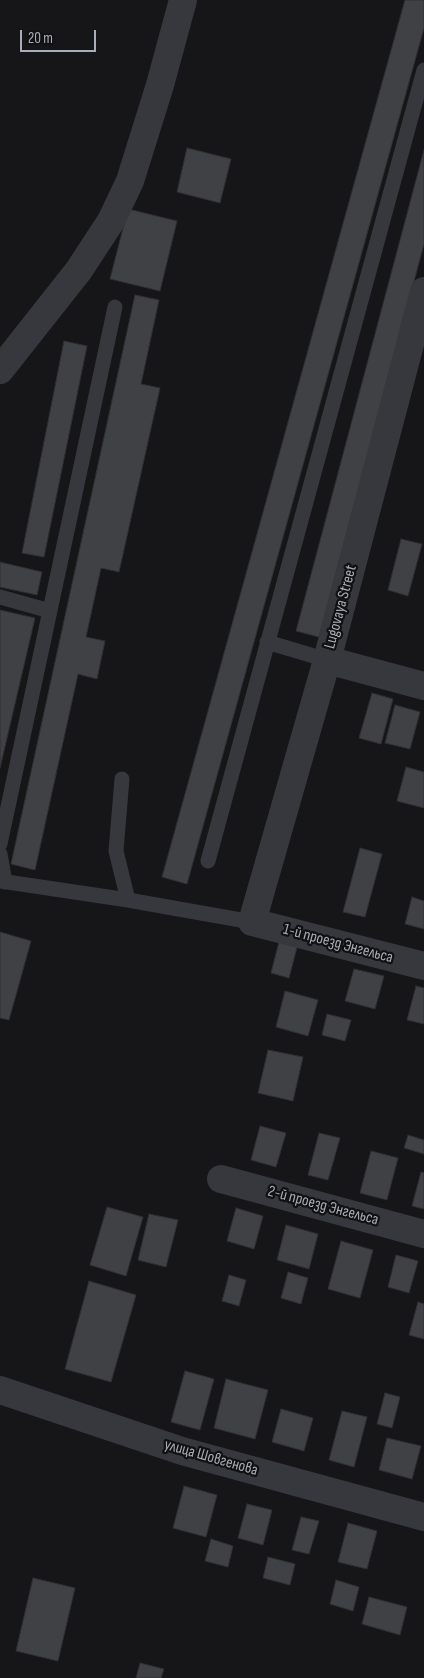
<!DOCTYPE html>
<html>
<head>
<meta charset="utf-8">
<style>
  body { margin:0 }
  #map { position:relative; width:424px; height:1678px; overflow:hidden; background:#161618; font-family:"Sofia Sans Condensed",sans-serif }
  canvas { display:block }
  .scale { position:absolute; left:20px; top:30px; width:76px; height:22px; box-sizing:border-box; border:2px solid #a8adb8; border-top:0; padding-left:6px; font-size:15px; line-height:18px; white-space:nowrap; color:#a8adb8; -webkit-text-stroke:4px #111113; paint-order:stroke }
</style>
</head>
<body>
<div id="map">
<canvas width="424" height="1678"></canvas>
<div class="scale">20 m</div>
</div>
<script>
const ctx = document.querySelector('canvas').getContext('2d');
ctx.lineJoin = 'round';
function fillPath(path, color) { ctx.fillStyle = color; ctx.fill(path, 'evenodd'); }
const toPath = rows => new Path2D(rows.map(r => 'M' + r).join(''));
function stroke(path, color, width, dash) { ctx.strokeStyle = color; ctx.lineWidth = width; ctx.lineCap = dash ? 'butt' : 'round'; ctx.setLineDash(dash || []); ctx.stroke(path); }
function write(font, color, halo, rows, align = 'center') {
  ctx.font = font + ' "Sofia Sans Condensed",sans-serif'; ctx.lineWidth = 4.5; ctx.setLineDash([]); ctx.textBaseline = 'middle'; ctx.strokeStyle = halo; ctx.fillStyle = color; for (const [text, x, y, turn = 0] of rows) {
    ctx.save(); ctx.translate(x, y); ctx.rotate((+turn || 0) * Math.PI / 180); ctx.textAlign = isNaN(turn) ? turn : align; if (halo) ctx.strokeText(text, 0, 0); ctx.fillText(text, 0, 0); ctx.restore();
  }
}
const building = toPath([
  [405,0,424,0,424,28,187,884,162,877,405,0],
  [187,148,231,159,220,203,177,192,187,148],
  [424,150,424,244,319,637,296,631,424,150],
  [128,209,177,221,160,291,110,279,128,209],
  [135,295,159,300,141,384,160,388,119,572,101,568,86,637,105,641,97,679,78,674,35,870,11,864,135,295],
  [64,341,87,346,44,557,22,553,64,341],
  [401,539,422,544,408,596,388,590,401,539],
  [0,562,42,572,37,595,0,587,0,562],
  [0,610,35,618,0,768,0,610],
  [372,693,393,699,381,744,359,738,372,693],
  [395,705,420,712,410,749,385,743,395,705],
  [406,767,424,772,424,808,397,801,406,767],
  [360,848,382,854,365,917,343,912,360,848],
  [412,897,424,901,424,929,405,924,412,897],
  [0,932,31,941,9,1020,0,1018,0,932],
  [279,942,297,947,289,978,271,973,279,942],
  [354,969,384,976,375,1009,345,1001,354,969],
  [416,986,424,988,424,1024,407,1020,416,986],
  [285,991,318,1000,308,1036,276,1027,285,991],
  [327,1014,351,1020,345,1041,322,1035,327,1014],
  [268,1050,303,1057,293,1101,258,1093,268,1050],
  [260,1126,286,1133,276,1167,251,1160,260,1126],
  [319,1133,340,1138,328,1180,308,1175,319,1133],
  [408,1135,424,1140,424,1154,404,1148,408,1135],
  [371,1151,398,1158,387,1200,360,1193,371,1151],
  [421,1172,424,1173,424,1209,412,1206,421,1172],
  [107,1207,143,1217,126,1276,90,1265,107,1207],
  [236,1208,263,1216,254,1249,227,1241,236,1208],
  [149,1214,178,1220,166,1267,138,1260,149,1214],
  [286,1225,318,1234,309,1269,277,1260,286,1225],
  [341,1241,373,1250,360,1298,328,1289,341,1241],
  [396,1255,418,1261,409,1293,388,1287,396,1255],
  [288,1272,308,1278,301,1304,281,1298,288,1272],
  [229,1275,246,1280,239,1306,222,1301,229,1275],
  [89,1281,136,1295,111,1382,65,1369,89,1281],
  [418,1302,424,1304,424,1339,409,1335,418,1302],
  [185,1371,214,1379,200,1430,171,1422,185,1371],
  [226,1379,268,1390,255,1439,214,1428,226,1379],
  [385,1393,400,1397,392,1428,377,1424,385,1393],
  [281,1409,313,1418,304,1451,272,1442,281,1409],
  [342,1411,367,1417,354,1467,329,1460,342,1411],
  [387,1438,421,1446,412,1479,379,1470,387,1438],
  [184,1486,217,1495,206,1537,173,1528,184,1486],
  [247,1504,272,1510,263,1545,238,1538,247,1504],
  [301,1517,319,1521,309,1554,292,1550,301,1517],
  [348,1523,377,1531,367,1569,338,1562,348,1523],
  [211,1539,233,1546,228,1567,205,1561,211,1539],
  [268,1557,295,1564,290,1585,263,1578,268,1557],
  [33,1578,75,1588,58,1661,16,1651,33,1578],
  [336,1580,359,1587,353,1611,330,1604,336,1580],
  [369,1597,407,1607,400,1635,362,1624,369,1597],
  [140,1663,164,1669,161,1678,136,1678,140,1663]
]);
const service = toPath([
  [0,597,50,611],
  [267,642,327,660],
  [122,779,116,851,128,900],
  [0,844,115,307],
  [0,854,5,882],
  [208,861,424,70],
  [0,881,128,900,252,922]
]);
const minor = toPath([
  [424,291,327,660,252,922,424,966],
  [0,370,79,270,111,221,130,181,160,85,183,0],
  [327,660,424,686],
  [221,1179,424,1234],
  [0,1390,182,1451,424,1517]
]);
const streetNames = [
  ["Lugovaya Street",341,607,-75],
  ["1-й проезд Энгельса",338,944,15],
  ["2-й проезд Энгельса",323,1206,15],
  ["улица Шовгенова",211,1458,16]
];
fillPath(building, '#404145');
stroke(building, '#303034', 1);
stroke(service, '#37383d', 15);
stroke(minor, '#37383d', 28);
write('16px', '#a8adb8', '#111113', streetNames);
</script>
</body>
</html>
